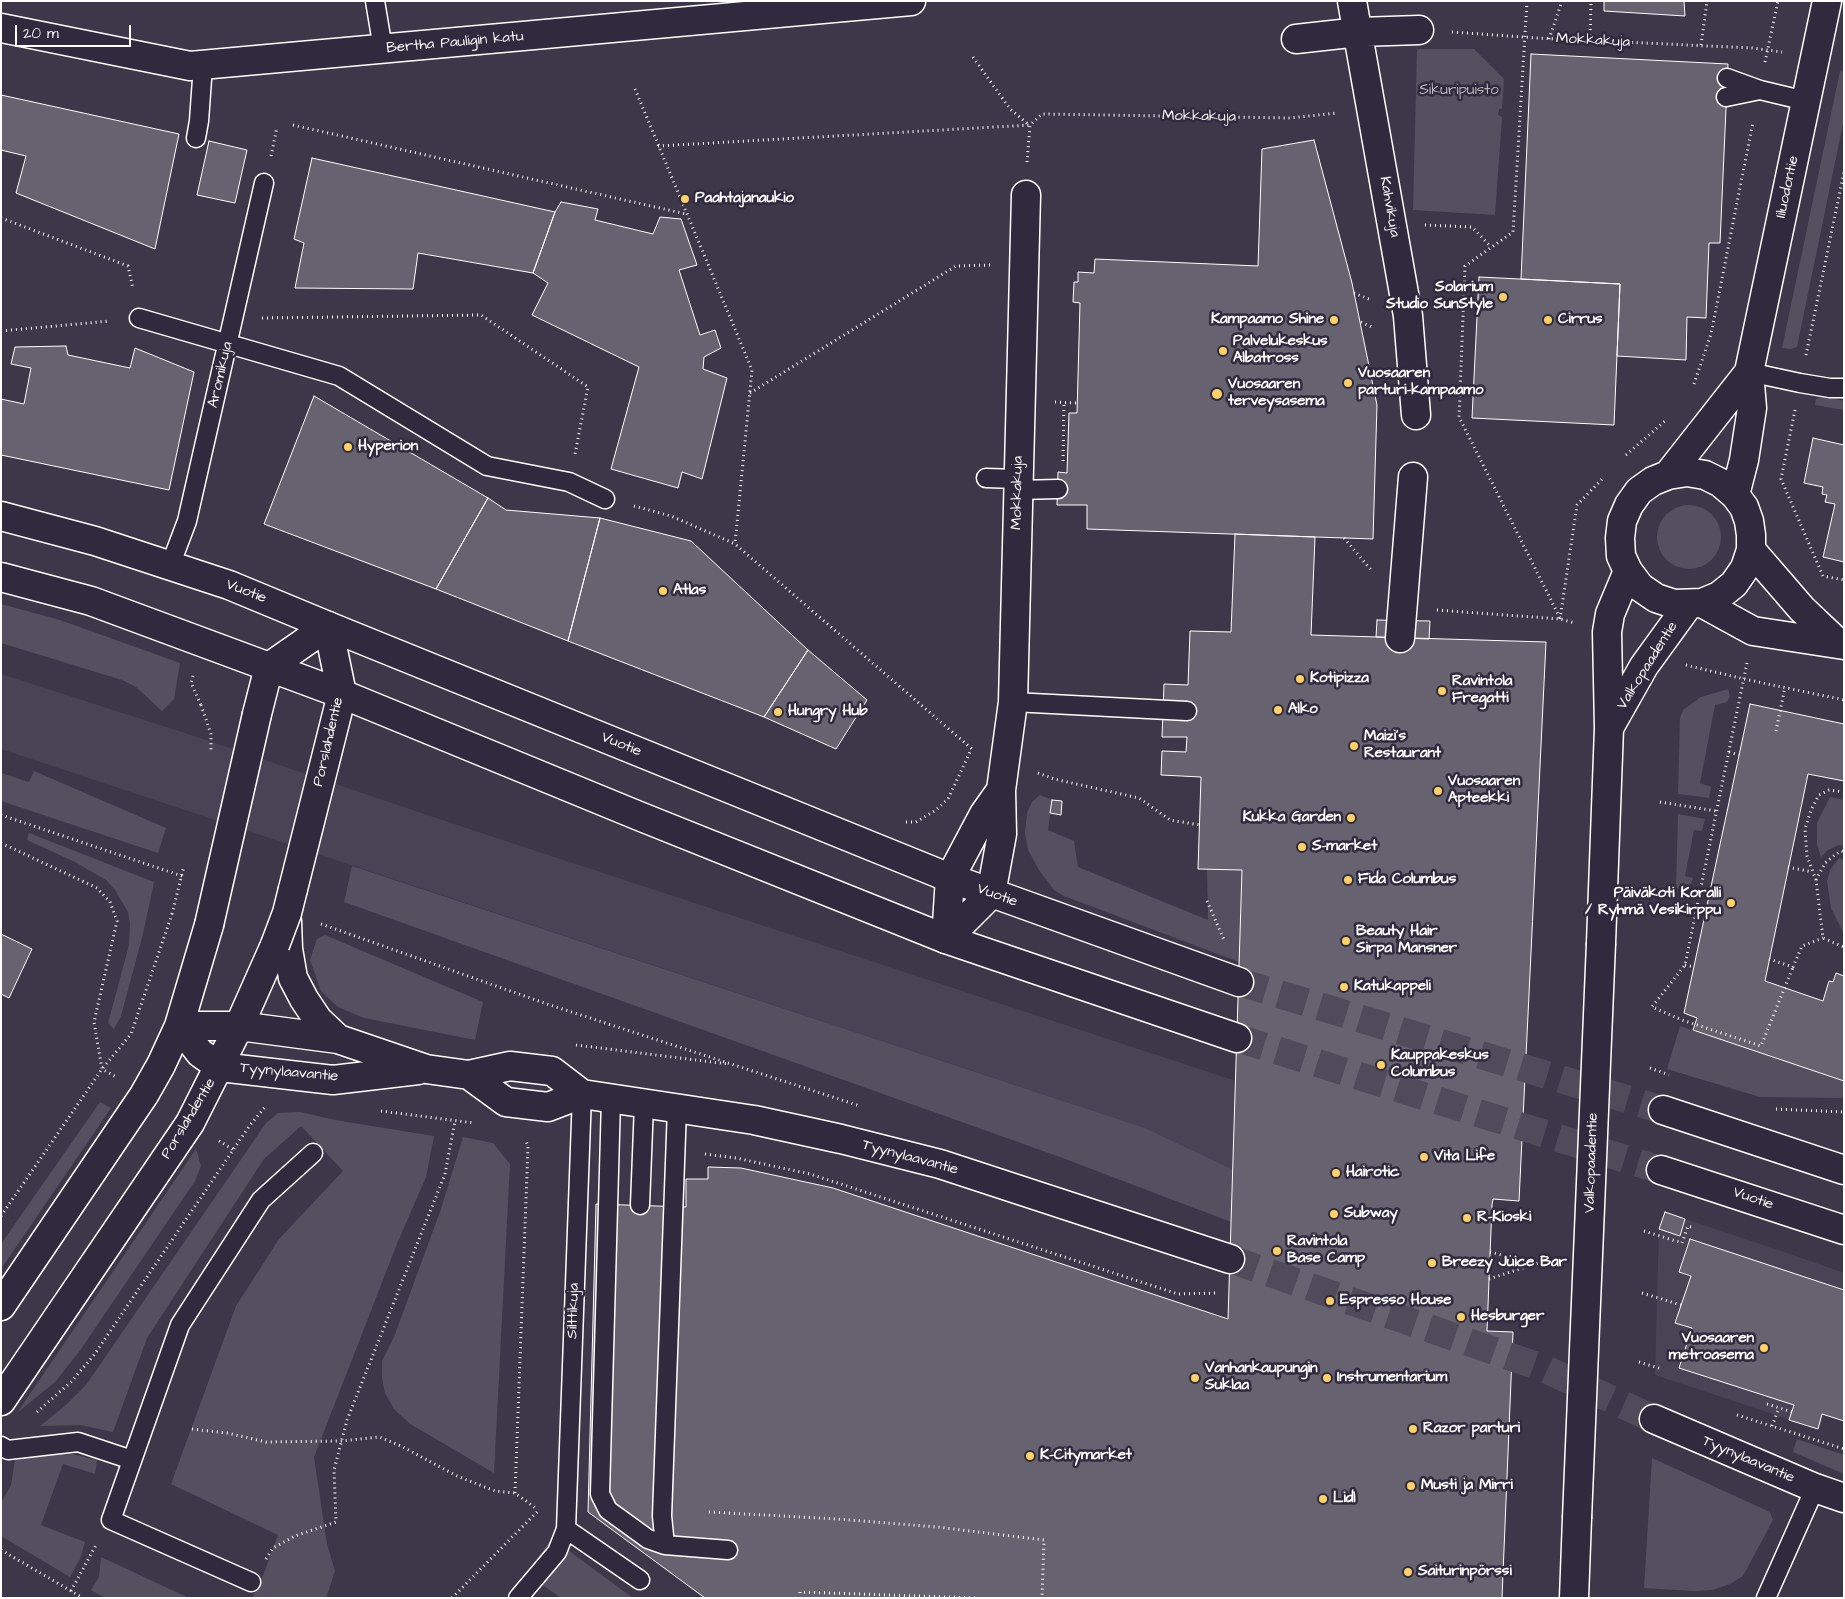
<!DOCTYPE html>
<html>
<head>
<meta charset="utf-8">
<style>
  body { margin:0 }
  #map { position:relative; width:1845px; height:1599px; overflow:hidden; background:#3c3749; font-family:"Architects Daughter",sans-serif }
  canvas { display:block }
  .frame { position:absolute; inset:0; border:2px solid #fff; pointer-events:none }
  .scale { position:absolute; left:15px; top:25px; width:116px; height:22px; box-sizing:border-box; border:2px solid #fff; border-top:0; padding-left:6px; font-size:15px; line-height:18px; white-space:nowrap; color:#fff; -webkit-text-stroke:4px #2f2a3d; paint-order:stroke }
</style>
</head>
<body>
<div id="map">
<canvas width="1845" height="1599"></canvas>
<div class="frame"></div>
<div class="scale">20 m</div>
</div>
<script>
const ctx = document.querySelector('canvas').getContext('2d');
ctx.lineJoin = 'round';
function fillPath(path, color) { ctx.fillStyle = color; ctx.fill(path, 'evenodd'); }
const toPath = rows => new Path2D(rows.map(r => 'M' + r).join(''));
function stroke(path, color, width, dash) { ctx.strokeStyle = color; ctx.lineWidth = width; ctx.lineCap = dash ? 'butt' : 'round'; ctx.setLineDash(dash || []); ctx.stroke(path); }
function write(font, color, halo, rows, align = 'center') {
  ctx.font = font + ' "Architects Daughter",sans-serif'; ctx.lineWidth = 5; ctx.setLineDash([]); ctx.textBaseline = 'middle'; ctx.strokeStyle = halo; ctx.fillStyle = color; for (const [text, x, y, turn = 0] of rows) {
    ctx.save(); ctx.translate(x, y); ctx.rotate((+turn || 0) * Math.PI / 180); ctx.textAlign = isNaN(turn) ? turn : align; if (halo) ctx.strokeText(text, 0, 0); ctx.fillText(text, 0, 0); ctx.restore();
  }
}
const built = toPath([
  [1,674,191,735,451,823,1236,1081,1232,1169,1145,1128,1,749],
  [1685,1219,1790,1254,1844,1273,1844,1421,1823,1414,1818,1429,1655,1375,1659,1229,1680,1236]
]);
const green = toPath([
  [1417,49,1474,49,1504,79,1502,109,1499,109,1498,115,1502,117,1495,215,1413,210],
  [1840,71,1844,71,1844,119,1797,347,1790,349,1782,348],
  [1824,396,1844,401,1844,410,1815,405,1816,399],
  '1657 537a32 32 0 1 1 64 0a32 32 0 1 1-64 0Z',
  [1,604,60,620,180,663,174,699,162,711,136,687,122,680,1,643],
  [1728,689,1730,696,1727,702,1715,705,1700,783,1711,787,1709,798,1678,794,1680,718,1683,710,1701,697],
  [34,771,166,828,158,853,1,801,1,773,29,782],
  [1040,795,1052,800,1048,830,1074,841,1078,867,1208,920,1207,869,1242,870,1239,962,1064,896,1054,890,1039,870,1028,850,1025,833,1027,813,1032,802],
  [1830,797,1844,800,1844,846,1839,845,1828,850,1821,857,1817,845,1817,823],
  [1678,814,1705,819,1702,831,1694,830,1685,876,1693,878,1688,892,1676,888],
  [29,833,154,882,143,934,121,1016,114,1029,108,1023,129,945,130,923,128,912,115,890,106,880,75,862,27,840],
  [1839,858,1844,860,1844,934,1831,908,1827,881,1830,870],
  [352,866,1145,1128,1232,1169,1231,1222,1060,1157,344,902],
  [325,935,483,1002,475,1040,364,1018,338,1007,321,991,310,960,317,939],
  [1680,1026,1844,1081,1844,1098,1760,1097,1667,1069],
  [100,1102,111,1108,1,1269,1,1244],
  [300,1112,335,1120,434,1136,426,1177,397,1244,314,1457,327,1544,335,1571,326,1598,252,1598,262,1578,278,1535,171,1484,236,1306,279,1239,343,1171,301,1126,264,1159,147,1338,113,1432,80,1425,40,1426,67,1404,86,1385,266,1123,278,1113],
  [463,1137,493,1143,510,1164,494,1473,410,1424,394,1409,385,1393,382,1378,382,1361,394,1337,441,1209],
  [196,1149,201,1166,195,1181,79,1352,55,1382,17,1413],
  [1797,1439,1844,1455,1844,1474,1793,1452],
  [72,1454,97,1460,95,1474,63,1464,41,1525,85,1542,80,1559,70,1577,1,1536,1,1503,11,1485,15,1460,32,1456],
  [1652,1458,1770,1512,1773,1520,1743,1576,1730,1584,1713,1590,1694,1591,1644,1588],
  [551,1539,557,1542,633,1598,561,1598,535,1580,533,1565],
  [101,1557,189,1598,105,1598,91,1590,99,1577]
]);
const building = toPath([
  [1604,1,1684,1,1685,16,1604,11,1604,1],
  [1531,54,1728,64,1720,243,1709,243,1706,318,1687,317,1686,360,1617,356,1620,284,1521,279,1531,54],
  [1,95,179,134,155,249,16,193,26,156,1,150,1,95],
  [1314,140,1352,283,1377,405,1373,539,1087,529,1087,505,1057,505,1058,472,1067,473,1069,413,1077,413,1080,303,1073,302,1074,282,1078,282,1078,272,1094,273,1095,259,1258,266,1262,149,1314,140],
  [209,141,247,150,235,203,197,195,209,141],
  [312,158,555,212,533,273,418,253,413,289,295,288,304,243,294,239,312,158],
  [561,202,598,209,595,220,653,234,660,217,681,219,697,265,679,270,700,335,715,330,721,348,704,357,703,369,727,378,702,479,682,472,678,488,611,469,639,367,532,315,548,283,533,273,555,212,561,202],
  [1479,277,1620,284,1614,425,1472,418,1479,277],
  [66,346,68,355,130,368,135,348,194,372,169,490,1,455,1,399,24,404,31,368,11,364,15,347,66,346],
  [314,396,488,498,436,589,264,524,314,396],
  [1813,438,1844,445,1844,562,1823,557,1835,504,1825,502,1827,495,1822,494,1823,487,1804,483,1813,438],
  [488,498,506,510,600,518,568,641,436,589,488,498],
  [600,518,691,541,808,650,764,717,568,641,600,518],
  [1235,534,1315,537,1311,635,1546,642,1519,1201,1493,1199,1492,1205,1487,1331,1513,1332,1502,1598,705,1598,588,1512,596,1204,686,1207,686,1179,708,1179,708,1167,741,1168,833,1188,1228,1319,1242,870,1198,869,1201,777,1161,775,1162,751,1186,752,1187,737,1162,737,1164,684,1188,685,1190,631,1231,632,1235,534],
  [1377,620,1430,621,1429,639,1376,637,1377,620],
  [808,650,867,700,836,749,764,717,808,650],
  [1750,704,1844,724,1844,781,1808,774,1765,981,1823,1001,1829,981,1833,982,1836,973,1844,976,1844,1081,1693,1030,1697,1018,1684,1013,1750,704],
  [1052,800,1062,801,1061,815,1050,813,1052,800],
  [1,934,32,949,9,998,1,994,1,934],
  [1665,1212,1685,1219,1680,1236,1659,1229,1665,1212],
  [1690,1239,1844,1290,1844,1421,1822,1414,1818,1429,1789,1420,1794,1405,1679,1368,1692,1328,1675,1323,1691,1276,1679,1272,1690,1239]
]);
const secondaryTunnel = toPath([
  [1230,1259,1543,1368,1654,1419]
]);
const primaryTunnel = toPath([
  [1239,982,1663,1110],
  [1237,1038,1661,1170]
]);
const path = toPath([
  [1527,1,1513,232,1465,266,1459,417,1560,618],
  [1452,32,1537,38,1752,48,1782,52],
  [1549,39,1562,1],
  [1590,40,1591,1],
  [1701,45,1707,1],
  [973,57,1010,109,1029,125],
  [1765,62,1778,1],
  [635,89,752,370,735,544],
  [293,125,686,214],
  [658,146,1030,125],
  [271,156,277,127],
  [1027,162,1030,125,1042,114,1290,118,1337,113],
  [1,218,128,266,133,289],
  [1425,225,1472,227,1491,247],
  [1354,293,1371,300],
  [262,318,481,315,588,387,575,454],
  [1361,322,1374,328],
  [1,331,110,321],
  [1806,355,1844,172],
  [1694,384,1711,334,1753,122],
  [750,393,956,266,991,265],
  [1055,402,1077,403],
  [1795,410,1781,479,1823,576,1844,580],
  [1626,455,1665,421],
  [1063,461,1064,403],
  [634,506,671,516,735,544,972,749],
  [1344,538,1371,570],
  [1437,610,1560,619,1575,623],
  [1560,619,1577,505,1604,477],
  [1747,663,1685,965,1652,1007,1682,1020,1761,1046,1793,967],
  [1686,665,1744,679,1844,700],
  [193,676,191,683,201,705],
  [1776,731,1785,687],
  [1729,752,1739,755],
  [1038,773,1054,779,1139,798,1170,820,1200,825],
  [1844,792,1829,790,1819,795,1811,810,1805,829,1807,856,1816,880,1823,938,1844,947],
  [1660,802,1716,811],
  [1,815,185,877],
  [906,822,916,822,936,810,948,799,970,752],
  [1,843,97,888,110,902,117,921,94,1022,102,1069,116,1077],
  [1788,867,1812,872],
  [1816,880,1825,863,1836,854,1841,851,1844,852],
  [1207,901,1224,940],
  [321,924,547,1004,860,1106],
  [1769,959,1793,967,1802,946,1823,938],
  [1685,965,1694,967],
  [576,1045,728,1064],
  [1650,1068,1669,1075],
  [1776,1109,1844,1112],
  [381,1111,474,1123],
  [219,1141,234,1150],
  [705,1154,736,1158,810,1174,1178,1294,1218,1293],
  [1,1216,102,1069,131,1034,172,914],
  [1644,1231,1682,1243,1688,1226,1694,1228],
  [1490,1252,1538,1263],
  [1642,1293,1681,1305],
  [1639,1362,1662,1369],
  [1767,1404,1792,1412],
  [37,1412,71,1382,94,1355,250,1125,266,1106],
  [1737,1415,1844,1449],
  [1772,1426,1779,1408],
  [192,1429,227,1433,266,1442,341,1441,379,1437,401,1446,457,1476,495,1491,515,1493,537,1509],
  [515,1493,528,1146,525,1139],
  [709,1512,837,1519,937,1527,1044,1540,1042,1598],
  [1,1550,83,1598],
  [266,1559,273,1548,295,1536,336,1522,334,1470,347,1420,445,1174,455,1121],
  [71,1591,96,1545],
  [452,1598,537,1512],
  [800,1598,800,1592,977,1598]
]);
const lane = toPath([
  [375,1,383,49],
  [1727,78,1760,90,1806,101],
  [1726,97,1760,90],
  [196,138,199,121,203,65],
  [139,318,339,376,487,466,569,482,605,499],
  [1749,372,1800,383,1830,388,1844,388],
  [986,478,1017,479],
  [1018,490,1058,489],
  [170,566,187,521,264,183],
  [1013,702,1187,711],
  [611,1099,600,1494,608,1510,648,1539,665,1545,728,1550],
  [640,1205,644,1104],
  [1,1446,8,1450,78,1442,132,1460],
  [566,1529,640,1580],
  [665,1545,662,1516,677,1108],
  [251,1582,111,1520,180,1325,261,1200,313,1153],
  [518,1598,557,1552,566,1529,582,1094],
  [1766,1598,1815,1488]
]);
const street = toPath([
  [1352,1,1408,316,1416,415],
  [1,28,190,66,911,1],
  [1296,39,1359,32,1419,30],
  [1668,475,1687,472,1705,475,1721,483,1735,495,1744,507,1749,521,1751,535,1751,550,1745,568,1734,584,1719,596,1702,603,1674,604,1656,598,1640,587,1628,571,1621,556,1620,538,1622,521,1629,505,1639,491,1653,481,1668,475,1749,372],
  [1735,495,1744,460,1752,408,1749,372,1827,1],
  [1751,550,1802,609,1839,644],
  [1702,603,1753,631,1844,645],
  [1400,638,1413,477],
  [1609,728,1644,666,1689,604],
  [946,939,991,894,1002,834,1001,790,1013,702,1026,195],
  [946,939,950,878,984,814,1001,790],
  [1601,943,1609,728,1607,632,1610,614,1628,571],
  [1574,1598,1577,1518]
]);
const secondary = toPath([
  [1,516,95,541,229,585,328,626],
  [1,577,91,601,342,694],
  [257,714,269,667,328,626],
  [293,889,342,694,328,626],
  [287,921,288,949,293,978,304,999,318,1020,338,1039],
  [179,1026,239,1026,338,1039,426,1069,469,1075,510,1066,552,1071,582,1094,754,1120,841,1139,940,1164,1230,1259],
  [179,1026,200,1053,220,1067,333,1080,418,1070],
  [469,1075,506,1102,548,1107,582,1094],
  [1,1306,144,1095,161,1065,179,1026,209,925],
  [1,1401,190,1123,239,1026,275,945],
  [1654,1419,1815,1488,1844,1498]
]);
const primary = toPath([
  [328,626,950,878,1239,982],
  [342,694,639,816,946,939,1237,1038],
  [1663,1110,1844,1170],
  [1661,1170,1844,1230]
]);
const pathBridge = toPath([
  [201,705,211,734,211,751],
  [172,914,184,866],
  [1489,1279,1538,1263]
]);
const streetBridge = toPath([
  [1577,1518,1601,943]
]);
const secondaryBridge = toPath([
  [209,925,257,714],
  [275,945,287,913,293,889]
]);
const markers = [
  [685,199,5,"#ffd166"],
  [1503,297,5,"#ffd166"],
  [1334,320,5,"#ffd166"],
  [1548,320,5,"#ffd166"],
  [1223,351,5,"#ffd166"],
  [1348,383,5,"#ffd166"],
  [1217,394,6,"#ffd166"],
  [348,447,5,"#ffd166"],
  [663,591,5,"#ffd166"],
  [1300,679,5,"#ffd166"],
  [1442,691,5,"#ffd166"],
  [1278,710,5,"#ffd166"],
  [778,712,5,"#ffd166"],
  [1354,746,5,"#ffd166"],
  [1438,791,5,"#ffd166"],
  [1351,818,5,"#ffd166"],
  [1302,847,5,"#ffd166"],
  [1348,880,5,"#ffd166"],
  [1731,903,5,"#ffd166"],
  [1346,941,5,"#ffd166"],
  [1344,987,5,"#ffd166"],
  [1381,1065,5,"#ffd166"],
  [1424,1157,5,"#ffd166"],
  [1336,1173,5,"#ffd166"],
  [1334,1214,5,"#ffd166"],
  [1467,1218,5,"#ffd166"],
  [1277,1251,5,"#ffd166"],
  [1432,1263,5,"#ffd166"],
  [1330,1301,5,"#ffd166"],
  [1461,1317,5,"#ffd166"],
  [1764,1348,5,"#ffd166"],
  [1195,1378,5,"#ffd166"],
  [1327,1378,5,"#ffd166"],
  [1413,1429,5,"#ffd166"],
  [1030,1456,5,"#ffd166"],
  [1411,1486,5,"#ffd166"],
  [1323,1499,5,"#ffd166"],
  [1408,1572,5,"#ffd166"]
];
const streetNames = [
  ["Mokkakuja",1593,41,3],
  ["Bertha Pauligin katu",455,43,-5],
  ["Mokkakuja",1199,117,1],
  ["Iiluodontie",1788,187,-78],
  ["Kahvikuja",1389,207,80],
  ["Aromikuja",221,375,-77],
  ["Mokkakuja",1018,493,-89],
  ["Vuotie",246,592,21],
  ["Valkopaadentie",1648,666,-58],
  ["Porslahdentie",329,742,-77],
  ["Vuotie",621,745,22],
  ["Vuotie",997,896,20],
  ["Tyynylaavantie",289,1073,5],
  ["Porslahdentie",189,1119,-59],
  ["Tyynylaavantie",910,1158,15],
  ["Valkopaadentie",1592,1163,-88],
  ["Vuotie",1753,1199,19],
  ["Silttikuja",574,1311,-88],
  ["Tyynylaavantie",1748,1460,23]
];
const parkNames = [
  ["Sikuripuisto",1459,91]
];
const poiNames = [
  ["Paahtajanaukio",695,199],
  ["Solarium",1493,288,"right"],
  ["Studio SunStyle",1493,305,"right"],
  ["Kampaamo Shine",1324,320,"right"],
  ["Cirrus",1558,320],
  ["Palvelukeskus",1233,342],
  ["Albatross",1233,359],
  ["Vuosaaren",1358,374],
  ["parturi-kampaamo",1358,391],
  ["Vuosaaren",1228,385],
  ["terveysasema",1228,402],
  ["Hyperion",358,447],
  ["Atlas",673,591],
  ["Kotipizza",1310,679],
  ["Ravintola",1452,682],
  ["Fregatti",1452,699],
  ["Alko",1288,710],
  ["Hungry Hub",788,712],
  ["Maizi's",1364,737],
  ["Restaurant",1364,754],
  ["Vuosaaren",1448,782],
  ["Apteekki",1448,799],
  ["Kukka Garden",1341,818,"right"],
  ["S-market",1312,847],
  ["Fida Columbus",1358,880],
  ["Päiväkoti Koralli",1721,894,"right"],
  ["/ Ryhmä Vesikirppu",1721,911,"right"],
  ["Beauty Hair",1356,932],
  ["Sirpa Mansner",1356,949],
  ["Katukappeli",1354,987],
  ["Kauppakeskus",1391,1056],
  ["Columbus",1391,1073],
  ["Vita Life",1434,1157],
  ["Hairotic",1346,1173],
  ["Subway",1344,1214],
  ["R-Kioski",1477,1218],
  ["Ravintola",1287,1242],
  ["Base Camp",1287,1259],
  ["Breezy Juice Bar",1442,1263],
  ["Espresso House",1340,1301],
  ["Hesburger",1471,1317],
  ["Vuosaaren",1754,1339,"right"],
  ["metroasema",1754,1356,"right"],
  ["Vanhankaupungin",1205,1369],
  ["Suklaa",1205,1386],
  ["Instrumentarium",1337,1378],
  ["Razor parturi",1423,1429],
  ["K-Citymarket",1040,1456],
  ["Musti ja Mirri",1421,1486],
  ["Lidl",1333,1499],
  ["Saiturinpörssi",1418,1572]
];
fillPath(built, '#494455');
fillPath(green, '#555060');
fillPath(building, '#666270');
stroke(building, '#fff', 1);
stroke(secondaryTunnel, '#504b5b', 28, [28, 14]);
stroke(primaryTunnel, '#504b5b', 28, [28, 14]);
stroke(lane, '#fff', 21);
stroke(street, '#fff', 31);
stroke(secondary, '#fff', 31);
stroke(primary, '#fff', 31);
stroke(path, '#fff', 3, [1, 4]);
stroke(lane, '#2f2a3d', 18);
stroke(street, '#2f2a3d', 28);
stroke(secondary, '#2f2a3d', 28);
stroke(primary, '#2f2a3d', 28);
stroke(streetBridge, '#fff', 31, []);
stroke(secondaryBridge, '#fff', 31, []);
stroke(pathBridge, '#fff', 3, [1, 4]);
stroke(streetBridge, '#2f2a3d', 28);
stroke(secondaryBridge, '#2f2a3d', 28);
for (const [x, y, r, color] of markers) { const dot = new Path2D(); dot.arc(x, y, r, 0, 2 * Math.PI); ctx.fillStyle = color; ctx.fill(dot); stroke(dot, '#2f2a3d', 2); }
write('15px', '#fff', '#2f2a3d', streetNames);
write('15px', '#bbb9bf', '#2f2a3d', parkNames);
write('bold 15px', '#fff', '#2f2a3d', poiNames, 'left');
</script>
</body>
</html>
